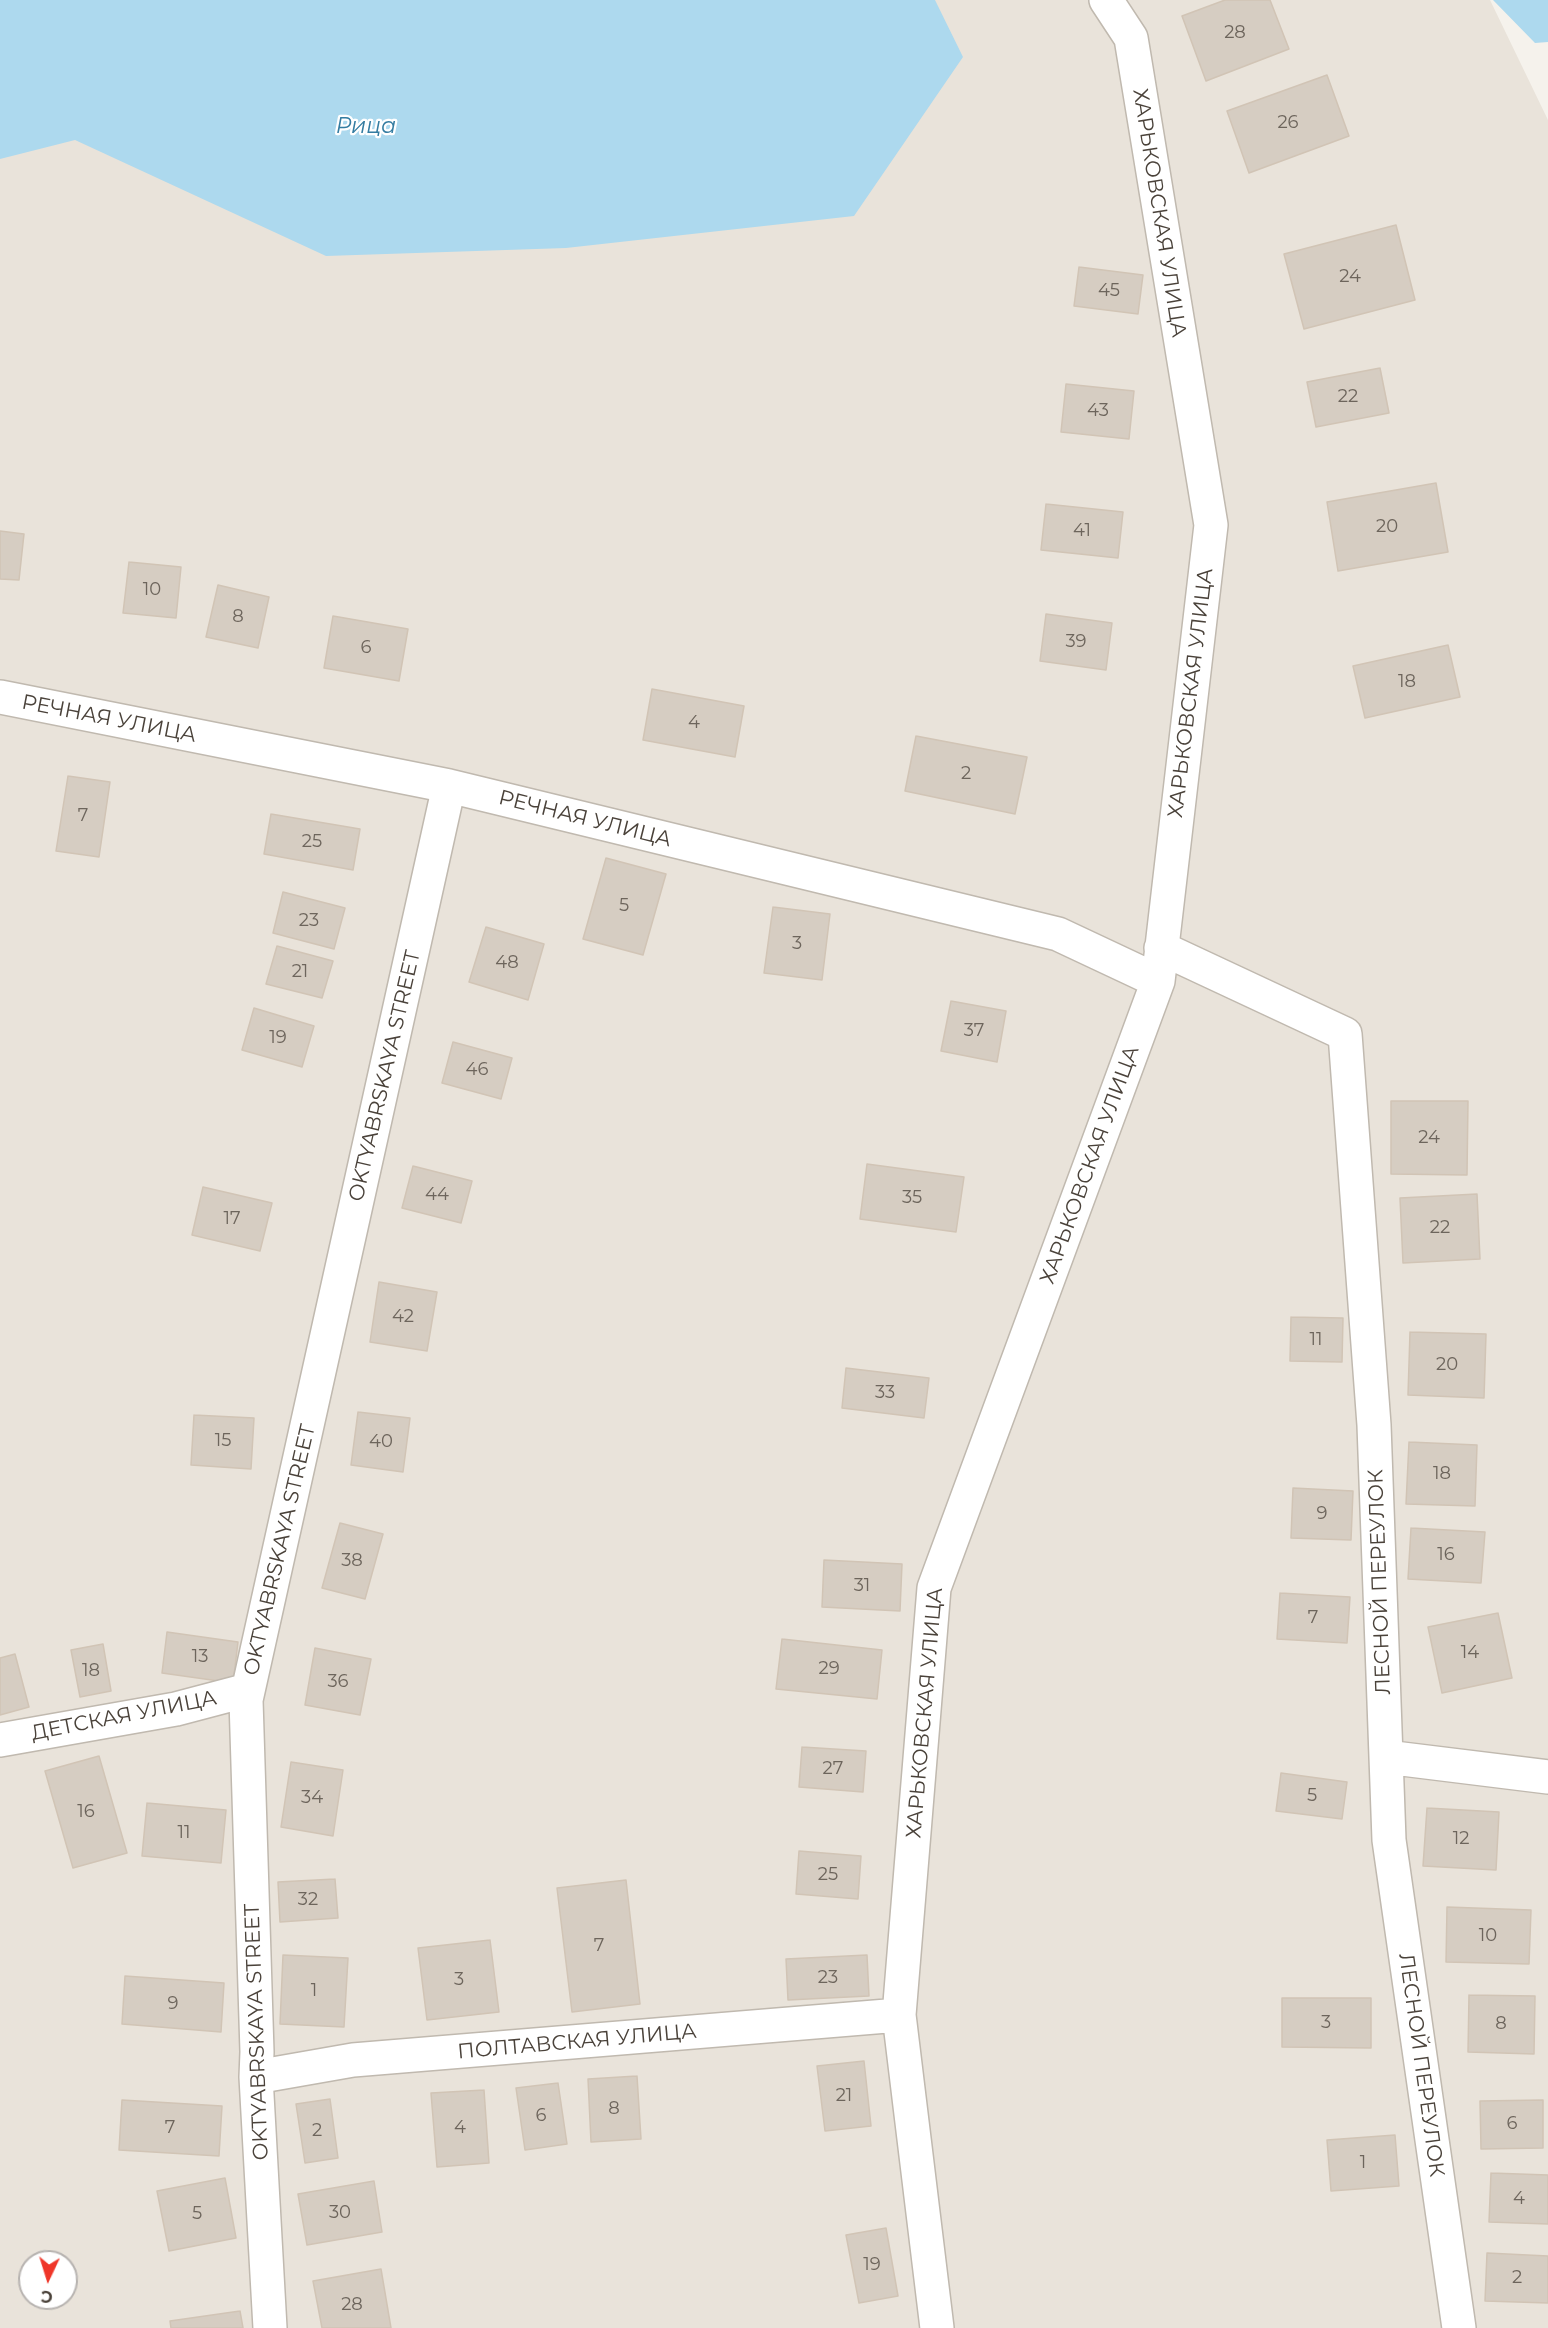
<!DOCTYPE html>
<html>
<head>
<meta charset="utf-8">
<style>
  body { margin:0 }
  #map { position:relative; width:1548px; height:2328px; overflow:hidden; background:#f5f2ec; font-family:Montserrat,sans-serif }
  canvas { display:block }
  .north { position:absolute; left:18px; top:2250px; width:60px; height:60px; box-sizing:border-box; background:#fff; border:2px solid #b7b3b0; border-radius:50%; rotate:184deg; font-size:16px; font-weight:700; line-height:24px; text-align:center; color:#4a423a }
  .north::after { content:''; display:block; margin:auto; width:21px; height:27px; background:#ef3629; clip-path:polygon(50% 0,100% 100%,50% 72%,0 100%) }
</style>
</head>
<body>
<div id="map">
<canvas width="1548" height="2328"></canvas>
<div class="north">С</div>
</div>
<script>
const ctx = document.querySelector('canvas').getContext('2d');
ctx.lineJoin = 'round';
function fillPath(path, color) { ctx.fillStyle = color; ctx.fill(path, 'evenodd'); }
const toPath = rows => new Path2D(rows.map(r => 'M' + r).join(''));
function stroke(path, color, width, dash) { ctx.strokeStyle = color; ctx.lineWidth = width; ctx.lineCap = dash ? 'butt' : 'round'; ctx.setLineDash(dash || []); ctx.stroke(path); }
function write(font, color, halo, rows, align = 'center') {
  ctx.font = font + ' Montserrat,sans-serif'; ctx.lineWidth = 4.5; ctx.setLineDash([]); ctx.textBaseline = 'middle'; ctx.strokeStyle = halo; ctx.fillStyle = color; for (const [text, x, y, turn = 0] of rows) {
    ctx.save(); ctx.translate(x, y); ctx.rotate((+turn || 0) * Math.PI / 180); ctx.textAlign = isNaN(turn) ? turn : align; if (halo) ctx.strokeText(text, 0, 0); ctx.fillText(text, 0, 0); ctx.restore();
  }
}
const residential = toPath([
  [0,0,1490,0,1548,120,1548,2328,0,2328],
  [30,2262,66,2262,66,2298,30,2298]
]);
const water = toPath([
  [0,0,935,0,963,57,854,216,566,248,326,256,75,140,0,159],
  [1493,0,1548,0,1548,42,1535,43]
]);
const building = toPath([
  [1225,0,1270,0,1289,49,1206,81,1182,16,1225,0],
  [1327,75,1349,136,1249,173,1227,111,1327,75],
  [1396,225,1415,300,1304,329,1284,254,1396,225],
  [1079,267,1143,275,1138,314,1074,306,1079,267],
  [1380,368,1389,413,1316,427,1307,382,1380,368],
  [1066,384,1134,391,1129,439,1061,432,1066,384],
  [1436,483,1448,552,1338,571,1327,502,1436,483],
  [1046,504,1123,512,1118,558,1041,550,1046,504],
  [0,531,24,534,19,580,0,579,0,531],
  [129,562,181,567,176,618,123,613,129,562],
  [218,585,269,597,258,648,206,637,218,585],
  [1046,614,1112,623,1106,670,1040,661,1046,614],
  [333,616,408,629,399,681,324,668,333,616],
  [1448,645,1460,697,1365,718,1353,666,1448,645],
  [652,689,744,706,735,757,643,740,652,689],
  [916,736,1027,757,1015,814,905,791,916,736],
  [68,776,110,782,99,857,56,851,68,776],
  [271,814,360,829,353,870,264,854,271,814],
  [606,858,666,874,643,955,583,939,606,858],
  [283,892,345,908,334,949,273,933,283,892],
  [773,907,830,914,822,980,764,973,773,907],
  [486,927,544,944,528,1000,469,982,486,927],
  [277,946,333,961,322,998,266,984,277,946],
  [951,1001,1006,1011,997,1062,941,1051,951,1001],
  [254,1008,314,1026,302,1067,242,1050,254,1008],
  [453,1042,512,1058,501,1099,442,1083,453,1042],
  [1391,1101,1468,1101,1467,1175,1391,1174,1391,1101],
  [867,1164,964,1177,956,1232,860,1219,867,1164],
  [413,1166,472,1181,461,1223,402,1208,413,1166],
  [203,1187,272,1203,260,1251,192,1235,203,1187],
  [1477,1194,1480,1259,1403,1263,1400,1198,1477,1194],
  [379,1282,437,1292,427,1351,370,1342,379,1282],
  [1291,1317,1343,1318,1342,1362,1290,1361,1291,1317],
  [1410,1332,1486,1334,1484,1398,1408,1395,1410,1332],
  [846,1368,929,1378,924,1418,842,1408,846,1368],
  [358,1412,410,1418,403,1472,351,1465,358,1412],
  [194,1415,254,1418,251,1469,191,1465,194,1415],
  [1409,1442,1477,1445,1475,1506,1406,1504,1409,1442],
  [1293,1488,1353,1491,1351,1540,1291,1538,1293,1488],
  [340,1523,383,1534,365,1599,322,1588,340,1523],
  [1411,1528,1485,1532,1481,1583,1408,1579,1411,1528],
  [824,1560,902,1564,900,1611,822,1607,824,1560],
  [1280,1593,1350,1597,1347,1643,1277,1639,1280,1593],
  [1498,1613,1512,1678,1442,1693,1428,1627,1498,1613],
  [167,1632,238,1642,233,1683,162,1673,167,1632],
  [782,1639,882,1650,877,1699,776,1689,782,1639],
  [103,1644,111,1691,80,1697,71,1650,103,1644],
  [315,1648,371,1659,360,1715,305,1705,315,1648],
  [15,1654,29,1707,0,1715,0,1658,15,1654],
  [802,1747,866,1751,863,1792,799,1787,802,1747],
  [99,1756,127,1853,73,1868,45,1771,99,1756],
  [291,1762,343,1770,333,1836,281,1827,291,1762],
  [1281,1773,1347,1782,1342,1819,1276,1811,1281,1773],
  [147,1803,226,1810,221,1863,142,1856,147,1803],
  [1427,1808,1499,1812,1496,1870,1423,1866,1427,1808],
  [799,1851,861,1856,858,1899,796,1894,799,1851],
  [335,1879,338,1918,280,1922,278,1882,335,1879],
  [626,1880,640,2004,572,2012,557,1888,626,1880],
  [1447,1907,1531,1910,1529,1964,1446,1962,1447,1907],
  [490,1940,499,2012,427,2020,418,1948,490,1940],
  [283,1955,348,1958,344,2027,280,2024,283,1955],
  [867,1955,869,1996,788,2000,786,1959,867,1955],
  [125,1976,224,1983,221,2032,122,2024,125,1976],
  [1469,1995,1535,1996,1534,2054,1468,2052,1469,1995],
  [1282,1998,1371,1998,1371,2048,1282,2047,1282,1998],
  [864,2061,871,2126,825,2131,817,2066,864,2061],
  [637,2076,641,2139,591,2142,588,2079,637,2076],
  [558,2083,567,2144,525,2150,516,2088,558,2083],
  [484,2090,489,2163,437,2167,431,2093,484,2090],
  [330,2099,338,2158,305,2163,296,2104,330,2099],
  [122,2100,222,2106,219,2156,119,2150,122,2100],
  [1543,2100,1543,2148,1481,2149,1480,2101,1543,2100],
  [1395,2135,1399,2186,1331,2191,1327,2140,1395,2135],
  [1491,2173,1548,2175,1548,2224,1489,2222,1491,2173],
  [225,2178,236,2238,169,2251,157,2191,225,2178],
  [374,2181,382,2232,307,2245,298,2194,374,2181],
  [886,2228,898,2296,859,2303,846,2235,886,2228],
  [1487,2253,1548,2256,1548,2303,1485,2301,1487,2253],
  [381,2269,391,2328,322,2328,313,2281,381,2269],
  [240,2311,243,2328,171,2328,170,2321,240,2311]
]);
const street = toPath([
  [0,697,449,786,1058,934,1158,981],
  [1161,948,1345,1034,1374,1425,1389,1840,1459,2328],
  [0,1740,176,1709,248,1690],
  [1386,1757,1548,1777],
  [256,2077,353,2060,899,2015],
  [270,2328,256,2077,257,2052,246,1700,449,786],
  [937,2328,899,2015,934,1588,1158,981,1211,525,1131,38,1106,0]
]);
const numberNames = [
  ["28",1235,33],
  ["26",1288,123],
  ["24",1350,277],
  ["45",1109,291],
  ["22",1348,397],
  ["43",1098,411],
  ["20",1387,527],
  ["41",1082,531],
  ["10",152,590],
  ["8",238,617],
  ["39",1076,642],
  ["6",366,648],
  ["18",1407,682],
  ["4",694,723],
  ["2",966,774],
  ["7",83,816],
  ["25",312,842],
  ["5",624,906],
  ["23",309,921],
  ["3",797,944],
  ["48",507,963],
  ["21",300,972],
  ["37",974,1031],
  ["19",278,1038],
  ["46",477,1070],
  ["24",1429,1138],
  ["44",437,1195],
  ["35",912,1198],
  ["17",232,1219],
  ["22",1440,1228],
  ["42",403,1317],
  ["11",1316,1340],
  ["20",1447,1365],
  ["33",885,1393],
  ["15",223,1441],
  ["40",381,1442],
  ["18",1442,1474],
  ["9",1322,1514],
  ["16",1446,1555],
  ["38",352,1561],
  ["31",862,1586],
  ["7",1313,1618],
  ["14",1470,1653],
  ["13",200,1657],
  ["29",829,1669],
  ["18",91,1671],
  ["36",338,1682],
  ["27",833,1769],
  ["5",1312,1796],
  ["34",312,1798],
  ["16",86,1812],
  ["11",184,1833],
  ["12",1461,1839],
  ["25",828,1875],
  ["32",308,1900],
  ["10",1488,1936],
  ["7",599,1946],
  ["23",828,1978],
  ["3",459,1980],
  ["1",314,1991],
  ["9",173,2004],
  ["3",1326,2023],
  ["8",1501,2024],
  ["21",844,2096],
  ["8",614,2109],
  ["6",541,2116],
  ["6",1512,2124],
  ["7",170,2128],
  ["4",460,2128],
  ["2",317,2131],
  ["1",1363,2163],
  ["4",1519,2199],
  ["30",340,2213],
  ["5",197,2214],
  ["19",872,2265],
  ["2",1517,2278],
  ["28",352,2305]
];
const streetNames = [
  ["ХАРЬКОВСКАЯ УЛИЦА",1159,213,81],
  ["ХАРЬКОВСКАЯ УЛИЦА",1191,693,-83],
  ["РЕЧНАЯ УЛИЦА",109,719,11],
  ["РЕЧНАЯ УЛИЦА",585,819,14],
  ["OKTYABRSKAYA STREET",385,1076,-77],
  ["ХАРЬКОВСКАЯ УЛИЦА",1090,1165,-70],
  ["OKTYABRSKAYA STREET",280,1550,-77],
  ["ЛЕСНОЙ ПЕРЕУЛОК",1380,1582,-92],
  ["ХАРЬКОВСКАЯ УЛИЦА",925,1713,-85],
  ["ДЕТСКАЯ УЛИЦА",124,1716,-11],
  ["OKTYABRSKAYA STREET",257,2032,-92],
  ["ПОЛТАВСКАЯ УЛИЦА",577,2042,-5],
  ["ЛЕСНОЙ ПЕРЕУЛОК",1421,2065,82]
];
const waterNames = [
  ["Рица",366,127]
];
fillPath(residential, '#e9e3da');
fillPath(water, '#add9ee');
fillPath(building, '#d6cdc2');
stroke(building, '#d1c4b5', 1.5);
stroke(street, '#c0b9af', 36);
stroke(street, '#fff', 33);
write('18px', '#6d655c', null, numberNames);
write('21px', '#4a423a', '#fff', streetNames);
write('italic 22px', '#337ca1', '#fff', waterNames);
</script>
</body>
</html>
